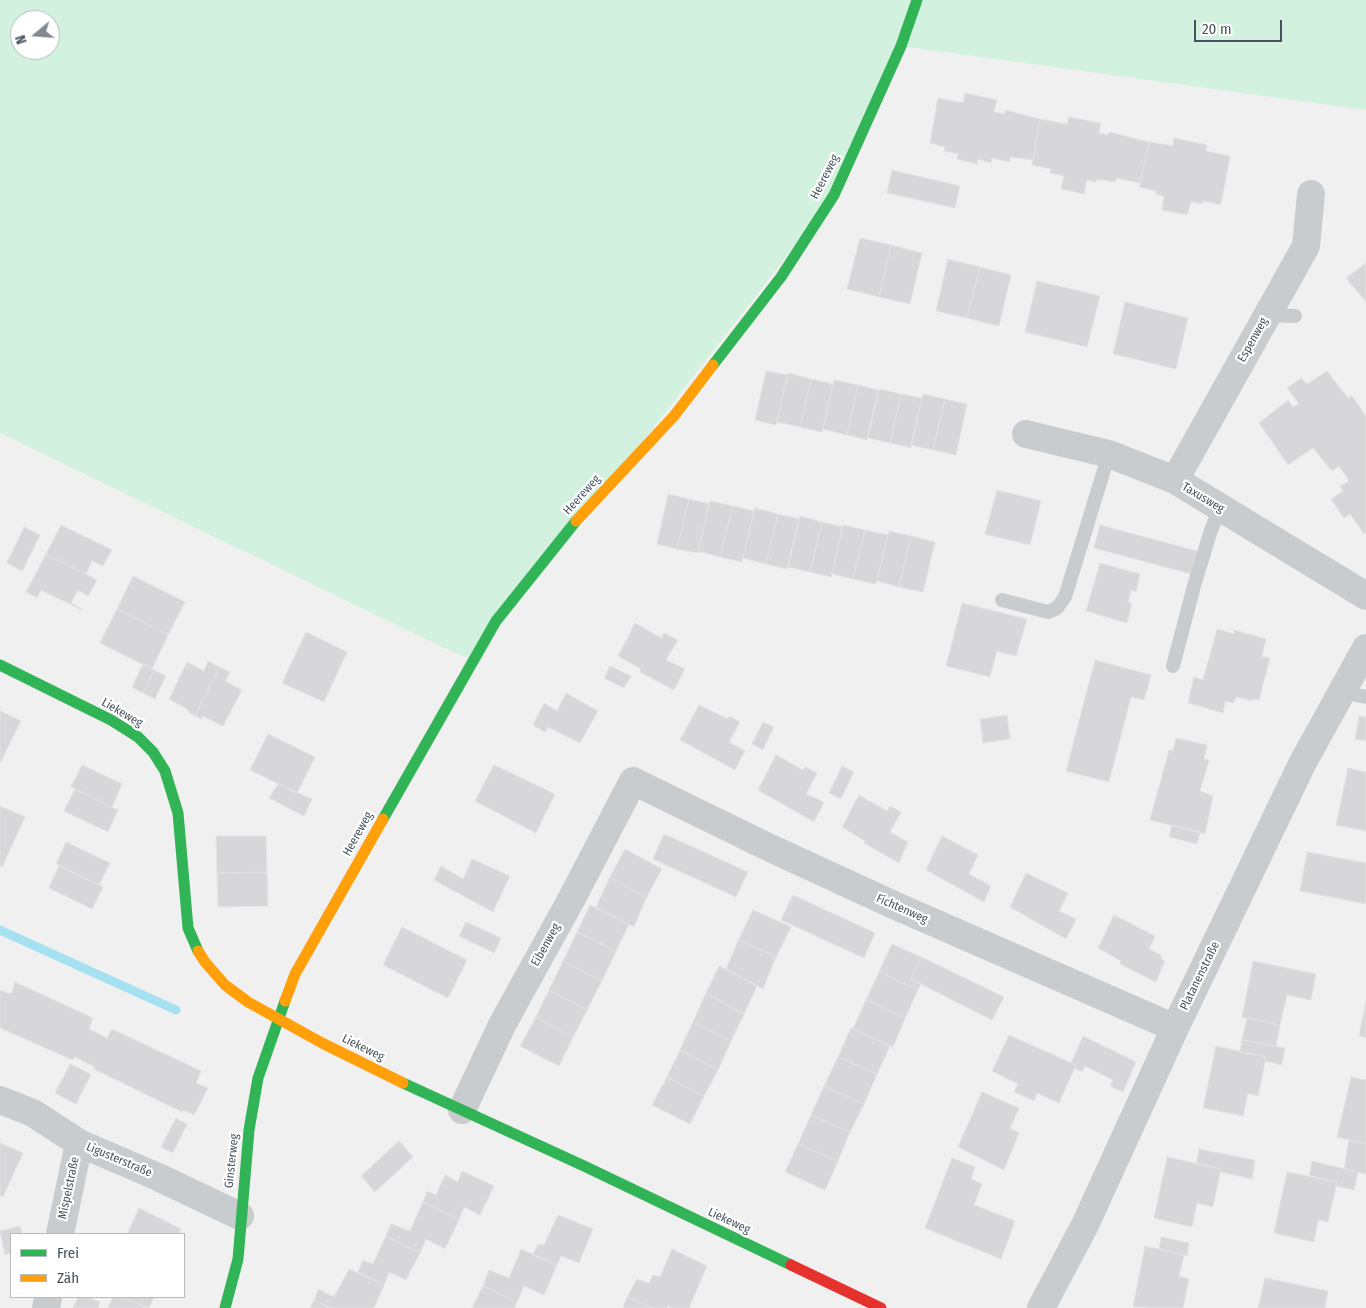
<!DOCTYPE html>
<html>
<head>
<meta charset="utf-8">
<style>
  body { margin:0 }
  #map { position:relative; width:1366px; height:1308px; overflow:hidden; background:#f1f0f0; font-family:"Fira Sans Condensed",sans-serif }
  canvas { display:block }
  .legend { position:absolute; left:10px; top:1233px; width:175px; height:65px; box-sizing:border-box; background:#fff; border:1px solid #b5babf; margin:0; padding:6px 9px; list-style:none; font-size:15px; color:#46535e }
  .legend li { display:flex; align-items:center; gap:10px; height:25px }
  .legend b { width:25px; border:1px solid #b5babf }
  .north { position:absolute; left:10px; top:10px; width:50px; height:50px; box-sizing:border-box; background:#fff; border:1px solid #b5babf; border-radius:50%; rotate:252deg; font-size:14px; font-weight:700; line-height:20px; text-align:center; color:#46535e }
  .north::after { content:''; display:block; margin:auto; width:18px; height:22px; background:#828a91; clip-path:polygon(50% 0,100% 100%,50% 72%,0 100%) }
  .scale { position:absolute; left:1194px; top:20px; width:88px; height:22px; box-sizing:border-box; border:2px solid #46535e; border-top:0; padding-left:6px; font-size:15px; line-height:18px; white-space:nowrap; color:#46535e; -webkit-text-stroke:4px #fff; paint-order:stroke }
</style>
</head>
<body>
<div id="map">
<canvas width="1366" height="1308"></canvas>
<ul class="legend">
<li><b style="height:6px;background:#30b455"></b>Frei</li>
<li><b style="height:6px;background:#ff9f0a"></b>Zäh</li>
</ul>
<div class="north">N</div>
<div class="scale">20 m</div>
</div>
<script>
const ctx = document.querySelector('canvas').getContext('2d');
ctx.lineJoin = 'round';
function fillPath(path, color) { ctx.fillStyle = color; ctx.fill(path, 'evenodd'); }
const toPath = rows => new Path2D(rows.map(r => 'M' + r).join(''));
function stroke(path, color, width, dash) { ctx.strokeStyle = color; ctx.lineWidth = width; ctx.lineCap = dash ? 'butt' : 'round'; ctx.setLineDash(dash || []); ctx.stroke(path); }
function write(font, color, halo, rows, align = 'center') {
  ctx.font = font + ' "Fira Sans Condensed",sans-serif'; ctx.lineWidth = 4.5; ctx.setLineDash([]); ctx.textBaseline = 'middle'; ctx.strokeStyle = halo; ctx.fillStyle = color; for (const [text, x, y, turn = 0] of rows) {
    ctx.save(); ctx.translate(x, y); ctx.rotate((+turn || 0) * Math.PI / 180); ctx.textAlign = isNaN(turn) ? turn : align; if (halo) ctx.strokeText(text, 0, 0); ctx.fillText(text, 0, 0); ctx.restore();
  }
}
const green = toPath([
  [0,0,1366,0,1366,110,901,46,834,195,473,660,442,647,0,433],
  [20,20,50,20,50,50,20,50]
]);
const stream = toPath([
  [0,930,176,1010]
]);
const building = toPath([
  [965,93,997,100,994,112,1005,114,1005,110,1040,119,1033,160,1010,157,1010,162,992,158,991,163,978,159,977,164,957,159,958,154,944,151,945,147,930,143,938,98,963,103,965,93],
  [1069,117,1101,123,1099,133,1108,135,1109,132,1149,142,1140,183,1116,178,1115,182,1097,179,1096,182,1087,180,1084,194,1061,189,1064,176,1050,173,1051,169,1032,165,1040,119,1067,124,1069,117],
  [1174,138,1207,145,1206,151,1230,156,1221,205,1203,201,1202,204,1191,202,1187,215,1162,210,1164,196,1156,194,1156,191,1139,187,1149,142,1173,146,1174,138],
  [892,170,960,186,955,208,887,193,892,170],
  [860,238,891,245,879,297,847,289,860,238],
  [891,245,922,253,910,304,879,297,891,245],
  [948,259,980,267,967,318,936,311,948,259],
  [1366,263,1366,302,1346,278,1366,263],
  [980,267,1011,275,999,326,967,318,980,267],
  [1037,281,1100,296,1087,347,1025,332,1037,281],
  [1125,302,1188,318,1176,369,1113,354,1125,302],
  [766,371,788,375,776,425,755,420,766,371],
  [1327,371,1348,398,1352,396,1366,416,1366,532,1364,534,1350,514,1344,518,1331,499,1343,491,1340,486,1349,481,1339,466,1332,471,1313,448,1288,465,1259,423,1288,400,1293,407,1299,404,1287,388,1301,378,1307,384,1327,371],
  [788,373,811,379,800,427,777,422,788,373],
  [811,379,833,384,822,432,800,427,811,379],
  [834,380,858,385,847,435,823,429,834,380],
  [858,385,878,390,867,440,847,435,858,385],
  [879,389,901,394,890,443,868,438,879,389],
  [901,394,922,398,911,448,890,443,901,394],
  [923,394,945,399,933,450,911,445,923,394],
  [945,399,967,404,956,455,933,450,945,399],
  [997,490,1041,501,1030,545,985,534,997,490],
  [668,494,689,499,677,549,657,544,668,494],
  [689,499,709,504,698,553,677,549,689,499],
  [710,501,733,506,720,557,698,551,710,501],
  [733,506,754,511,742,562,720,557,733,506],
  [755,508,778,514,766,564,743,558,755,508],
  [778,514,799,519,787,569,766,564,778,514],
  [800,516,822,522,810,572,788,567,800,516],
  [822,522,843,527,831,577,810,572,822,522],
  [61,525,112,550,103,566,92,561,86,574,97,580,46,554,61,525],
  [843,525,865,530,853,579,832,574,843,525],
  [1100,525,1197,551,1191,574,1094,548,1100,525],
  [24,527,40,535,22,571,7,563,24,527],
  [865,530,888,535,876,584,853,579,865,530],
  [889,531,911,536,899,587,877,581,889,531],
  [911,536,935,542,923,592,899,587,911,536],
  [46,554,97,580,88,596,78,590,71,603,82,609,82,610,41,590,37,598,26,592,46,554],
  [1100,563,1140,574,1136,592,1131,590,1128,602,1132,603,1127,623,1086,611,1100,563],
  [133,576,185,602,168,635,117,609,133,576],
  [962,603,1027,619,1016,656,997,651,990,677,946,666,962,603],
  [117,609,168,635,152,669,100,643,117,609],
  [635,623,661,638,664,633,678,640,666,660,685,669,674,690,640,672,641,669,618,656,635,623],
  [1217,629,1234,634,1234,630,1266,639,1262,656,1270,658,1259,700,1252,699,1252,701,1236,697,1234,703,1225,701,1223,713,1188,703,1194,677,1203,680,1217,629],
  [306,632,347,652,324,702,282,683,306,632],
  [1095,660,1151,675,1144,700,1131,697,1109,782,1066,771,1095,660],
  [208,661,219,667,195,716,188,712,189,710,169,699,187,662,204,671,208,661],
  [143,664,154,670,143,693,132,687,143,664],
  [610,666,631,676,624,688,604,678,610,666],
  [219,667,230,672,225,681,242,690,223,726,203,716,201,719,195,716,219,667],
  [154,670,166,676,155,699,143,693,154,670],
  [566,693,598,711,580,743,548,727,545,732,533,725,544,703,557,711,566,693],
  [699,705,728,719,729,716,740,722,729,742,745,751,735,770,680,740,699,705],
  [0,711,21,721,0,763,0,711],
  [1007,715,1010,739,983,743,980,719,1007,715],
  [1359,716,1366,717,1366,741,1355,739,1359,716],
  [763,722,774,727,763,750,752,744,763,722],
  [268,734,315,757,297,793,250,770,268,734],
  [1176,738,1207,745,1204,759,1209,760,1200,791,1213,796,1205,834,1150,820,1169,750,1173,751,1176,738],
  [776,755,803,770,805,767,817,773,806,794,824,802,814,822,758,790,776,755],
  [82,765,122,784,112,807,71,787,82,765],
  [494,765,555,794,536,833,475,801,494,765],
  [842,766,854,772,841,799,829,793,842,766],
  [1348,768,1366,772,1366,831,1336,825,1348,768],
  [278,784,312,799,304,816,269,798,278,784],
  [75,789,118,810,108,832,64,811,75,789],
  [859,795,887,811,890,806,901,812,890,832,908,842,899,863,864,843,865,841,842,827,859,795],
  [0,806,25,817,2,867,0,866,0,806],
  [1172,825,1200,832,1197,844,1169,837,1172,825],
  [664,834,748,872,736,897,653,859,664,834],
  [216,836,266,836,267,872,217,873,216,836],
  [942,836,978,855,969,874,991,886,984,902,926,870,942,836],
  [66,842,110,863,99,885,56,864,66,842],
  [625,849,662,869,646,898,610,877,625,849],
  [1307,852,1366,863,1366,904,1300,891,1307,852],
  [472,859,510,876,493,912,434,880,441,866,463,879,472,859],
  [59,866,103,887,92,909,49,888,59,866],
  [267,872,268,906,218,907,217,873,267,872],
  [1026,873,1068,893,1059,911,1076,919,1066,939,1010,907,1026,873],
  [610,877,646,898,634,927,596,907,610,877],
  [793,895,875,933,864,958,781,920,793,895],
  [590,905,629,924,616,951,577,932,590,905],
  [753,910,791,927,776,957,739,939,753,910],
  [1114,915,1155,936,1149,949,1161,955,1161,959,1165,961,1156,982,1120,964,1121,961,1098,948,1114,915],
  [466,922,501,938,494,953,459,936,466,922],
  [402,927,467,960,448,998,383,965,402,927],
  [577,932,616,951,602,981,563,961,577,932],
  [739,939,776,957,763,989,726,969,739,939],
  [892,944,921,957,911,979,921,984,918,990,879,972,892,944],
  [921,957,1004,997,992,1020,911,979,921,957],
  [563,961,602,981,587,1010,549,990,563,961],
  [1253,961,1316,974,1311,1000,1287,995,1280,1025,1242,1017,1253,961],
  [719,966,757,986,744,1014,706,993,719,966],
  [879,972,918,990,905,1018,866,1000,879,972],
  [15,982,93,1018,89,1029,107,1038,112,1029,201,1071,196,1083,208,1088,194,1115,184,1110,182,1112,94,1069,95,1067,75,1057,73,1060,0,1028,0,990,11,994,15,982],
  [549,990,587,1010,573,1037,536,1017,549,990],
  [706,993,744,1014,731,1041,693,1022,706,993],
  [866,1000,905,1018,893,1047,853,1029,866,1000],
  [1366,1001,1366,1038,1359,1036,1366,1001],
  [536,1017,573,1037,559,1066,520,1046,536,1017],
  [1247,1018,1280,1025,1276,1046,1242,1040,1247,1018],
  [693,1022,731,1041,718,1070,680,1050,693,1022],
  [851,1028,890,1046,877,1074,838,1057,851,1028],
  [1009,1035,1076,1065,1059,1103,1037,1093,1034,1101,1014,1092,1018,1084,992,1071,1009,1035],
  [1083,1036,1136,1062,1123,1092,1110,1086,1113,1080,1085,1066,1082,1072,1075,1068,1076,1065,1071,1063,1083,1036],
  [1242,1040,1285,1048,1282,1065,1265,1061,1266,1057,1240,1052,1242,1040],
  [1216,1046,1266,1057,1258,1096,1248,1093,1243,1116,1203,1108,1216,1046],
  [680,1050,718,1070,704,1096,667,1077,680,1050],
  [838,1057,877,1074,864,1104,824,1086,838,1057],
  [70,1064,91,1074,76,1104,55,1093,70,1064],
  [667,1077,704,1096,690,1124,652,1105,667,1077],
  [1351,1077,1366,1080,1366,1144,1337,1137,1351,1077],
  [824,1086,864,1104,850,1132,811,1115,824,1086],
  [982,1092,1019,1108,1010,1128,1019,1133,1004,1170,958,1147,982,1092],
  [811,1115,850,1132,838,1161,798,1144,811,1115],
  [176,1118,187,1124,173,1153,161,1147,176,1118],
  [1349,1140,1366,1144,1366,1174,1344,1169,1349,1140],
  [399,1141,413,1157,375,1192,361,1176,399,1141],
  [0,1143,23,1153,3,1197,0,1196,0,1143],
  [798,1144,838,1161,825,1190,785,1172,798,1144],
  [1199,1149,1255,1160,1252,1179,1221,1172,1221,1169,1196,1164,1199,1149],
  [1167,1157,1221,1169,1213,1207,1197,1203,1192,1227,1154,1218,1167,1157],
  [952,1158,975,1167,971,1179,982,1184,974,1205,1015,1221,1001,1259,925,1228,952,1158],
  [1312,1161,1358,1172,1354,1190,1336,1186,1337,1182,1309,1176,1312,1161],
  [462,1171,494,1186,480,1215,464,1207,459,1220,423,1202,427,1191,436,1195,445,1175,458,1182,462,1171],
  [1287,1172,1337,1182,1328,1222,1318,1220,1314,1242,1274,1233,1287,1172],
  [423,1202,459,1220,445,1249,426,1239,420,1253,386,1236,391,1224,410,1231,423,1202],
  [139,1208,181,1229,179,1234,127,1234,139,1208],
  [558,1215,593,1229,579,1263,561,1256,557,1265,533,1255,538,1244,544,1245,558,1215],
  [20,1226,22,1234,11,1234,11,1253,5,1255,0,1231,20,1226],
  [386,1236,420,1253,406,1280,389,1272,384,1285,358,1272,363,1260,373,1264,386,1236],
  [1161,1237,1189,1243,1187,1256,1159,1249,1161,1237],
  [1145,1246,1184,1255,1179,1276,1189,1279,1183,1308,1133,1307,1145,1246],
  [521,1249,557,1265,544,1295,524,1286,517,1302,483,1286,489,1270,509,1278,521,1249],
  [672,1249,707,1266,689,1308,673,1308,667,1306,667,1308,654,1308,627,1297,637,1279,649,1283,653,1275,660,1277,672,1249],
  [349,1269,384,1285,374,1308,330,1308,314,1300,318,1289,334,1297,349,1269],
  [1265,1278,1328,1291,1325,1308,1258,1308,1265,1278],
  [483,1286,517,1302,514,1308,472,1308,483,1286],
  [78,1297,88,1297,100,1302,98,1308,73,1308,78,1297],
  [113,1297,122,1297,147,1308,108,1308,113,1297],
  [122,1297,154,1297,149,1308,122,1297],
  [627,1297,654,1308,623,1308,627,1297],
  [314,1300,330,1308,310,1308,314,1300]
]);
const lane = toPath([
  [1267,315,1295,316],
  [1002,600,1048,612,1057,608,1065,597,1109,454],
  [1173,666,1194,586,1211,530,1220,508],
  [1342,692,1366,697]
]);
const street = toPath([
  [1026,434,1109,454,1175,480,1366,596],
  [1175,480,1306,246,1311,194],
  [0,1100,33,1113,79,1143,158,1177,240,1216],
  [462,1110,503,1023,571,900,633,781,768,847,896,906,1175,1028],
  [60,1234,79,1143],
  [46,1308,48,1297],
  [1041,1308,1085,1225,1175,1028,1302,764,1366,648]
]);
const fast = toPath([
  [713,365,781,277,834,195,901,46,917,0],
  [0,665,111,720,138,737,153,752,165,771,178,813,188,928,198,951],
  [383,819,496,621,576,521],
  [403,1083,584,1166,791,1265],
  [225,1308,238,1259,249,1130,258,1078,285,1001]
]);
const slow = toPath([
  [576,521,674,416,713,365],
  [198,951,205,962,225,985,248,1002,322,1043,403,1083],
  [285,1001,295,974,383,819]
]);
const jam = toPath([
  [791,1265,881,1308]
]);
const streetNames = [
  ["Heereweg",825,177,-63],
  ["Espenweg",1253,340,-61],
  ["Heereweg",582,495,-48],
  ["Taxusweg",1203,498,31],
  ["Liekeweg",122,713,30],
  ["Heereweg",358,834,-61],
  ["Fichtenweg",902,909,24],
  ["Eibenweg",546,945,-61],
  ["Platanenstraße",1200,976,-64],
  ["Liekeweg",363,1048,26],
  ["Ligusterstraße",119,1160,23],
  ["Ginsterweg",232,1161,-84],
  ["Mispelstraße",69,1188,-78],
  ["Liekeweg",729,1221,25]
];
fillPath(green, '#d3f1df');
stroke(stream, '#a6e1f1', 9);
fillPath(building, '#d7d7d9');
stroke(building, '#e2e2e3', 1);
stroke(lane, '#c9cccf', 14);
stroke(street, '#c9cccf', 28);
stroke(fast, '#30b455', 11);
stroke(slow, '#ff9f0a', 11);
stroke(jam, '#e5322d', 11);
write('12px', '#46535e', '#fff', streetNames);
</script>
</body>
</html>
